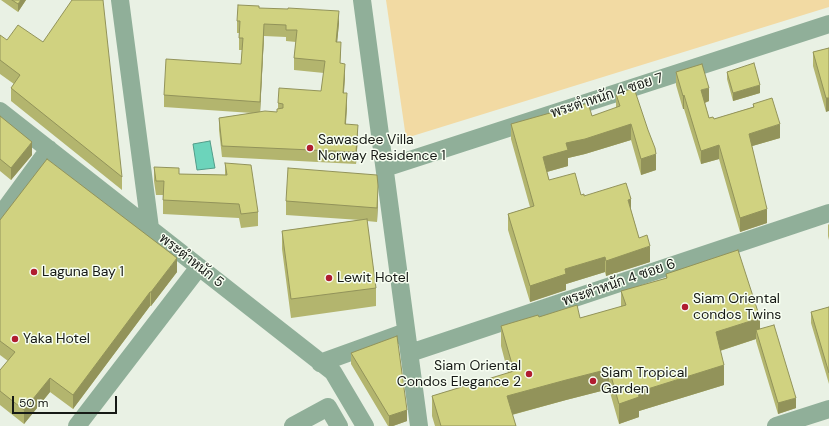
<!DOCTYPE html>
<html>
<head>
<meta charset="utf-8">
<style>
  body { margin:0 }
  #map { position:relative; width:829px; height:426px; overflow:hidden; background:#e9f1e4; font-family:"DM Sans",sans-serif }
  canvas { display:block }
  .scale { position:absolute; left:12px; top:396px; width:105px; height:18px; box-sizing:border-box; border:2px solid #161915; border-top:0; padding-left:5px; font-size:12px; line-height:14px; white-space:nowrap; color:#161915; -webkit-text-stroke:3px #f7fef1; paint-order:stroke }
</style>
</head>
<body>
<div id="map">
<canvas width="829" height="426"></canvas>
<div class="scale">50 m</div>
</div>
<script>
const ctx = document.querySelector('canvas').getContext('2d');
ctx.lineJoin = 'round';
function fillPath(path, color) { ctx.fillStyle = color; ctx.fill(path, 'evenodd'); }
const toPath = rows => new Path2D(rows.map(r => 'M' + r).join(''));
function stroke(path, color, width, dash) { ctx.strokeStyle = color; ctx.lineWidth = width; ctx.lineCap = dash ? 'butt' : 'round'; ctx.setLineDash(dash || []); ctx.stroke(path); }
function write(font, color, halo, rows, align = 'center') {
  ctx.font = font + ' "DM Sans",Sarabun,sans-serif'; ctx.lineWidth = 3; ctx.setLineDash([]); ctx.textBaseline = 'middle'; ctx.strokeStyle = halo; ctx.fillStyle = color; for (const [text, x, y, turn = 0] of rows) {
    ctx.save(); ctx.translate(x, y); ctx.rotate((+turn || 0) * Math.PI / 180); ctx.textAlign = isNaN(turn) ? turn : align; if (halo) ctx.strokeText(text, 0, 0); ctx.fillText(text, 0, 0); ctx.restore();
  }
}
const green = toPath([
  [386,0,829,0,829,7,406,138]
]);
const water = toPath([
  [210,141,215,168,197,170,193,144,210,141]
]);
const minor = toPath([
  [120,0,150,228],
  [362,0,419,426],
  [0,111,333,372,365,426],
  [385,168,829,24],
  [0,216,49,149],
  [410,353,829,213],
  [320,363,406,332],
  [77,426,199,267],
  [293,426,328,407,339,426],
  [776,426,829,409]
]);
const wall = toPath([
  [1,0,26,0,18,12],
  [259,8,339,23,337,42,341,54,340,63,345,75,344,93,347,105,346,124,358,136,356,164,222,157,219,130,219,118,252,113,164,107,164,95,241,64,242,50,239,50,239,33,237,33,237,21],
  [264,36,286,37,286,41,296,42,294,58,294,70,324,73,321,91,278,103,278,109,277,112,260,112],
  [0,35,122,177,122,190,11,101,11,88,14,84,0,74],
  [829,48,826,112,813,66,813,52],
  [676,72,709,101,705,103,709,118,714,119,753,107,753,104,780,138,752,146,767,223,740,232,719,159,701,164,684,109,683,109,676,85],
  [727,72,760,93,733,101,727,79],
  [616,94,656,170,641,175,631,140,585,154,568,158,568,166,547,172,549,180,581,195,584,196,631,210,639,238,650,262,606,276,605,272,566,284,566,290,530,302,508,230,508,214,530,207,511,139,511,124,592,116,616,108],
  [0,116,32,155,11,180,0,171],
  [225,163,258,212,258,226,241,228,239,218,163,214,163,195,156,195,154,181,154,167,179,174,225,175],
  [378,200,377,222,367,221,376,288,376,306,291,318,282,249,282,231,360,220,286,215,286,201],
  [0,220,177,272,151,306,150,306,73,409,50,392,24,424,0,405,0,370,8,361,0,355],
  [829,224,829,240,828,236,828,225],
  [666,274,760,329,796,408,778,414,756,341,756,339,720,351,724,385,639,411,639,417,619,424,609,389,566,400,512,415,516,426,435,426,432,416,432,396,508,373,501,346,501,326,539,317,580,318,621,307,621,291,666,278],
  [829,307,829,384,811,323,811,312],
  [351,353,407,421,393,426,388,426,351,364]
]);
const shadedWall = toPath([
  [21,0,26,0,18,12,18,4],
  [339,11,339,23,336,54,336,42],
  [264,24,264,36,260,114,260,102],
  [345,64,345,75,343,105,343,93],
  [760,85,760,93,733,101,733,93],
  [709,88,709,101,701,104,701,90],
  [347,93,347,105,345,136,345,124],
  [684,95,684,109,683,109,683,96],
  [826,98,829,98,829,111,826,112],
  [631,124,631,140,585,154,568,158,568,166,543,173,543,157,566,143],
  [780,124,780,138,749,147,749,134],
  [358,125,358,136,356,164,356,152],
  [32,142,32,155,11,180,11,168],
  [719,145,719,159,701,164,701,151],
  [656,154,656,170,641,175,641,159],
  [378,186,378,200,377,222,377,208],
  [631,199,631,215,628,200],
  [767,209,767,223,740,232,740,218],
  [650,246,650,262,606,276,606,261],
  [605,257,605,272,566,284,566,290,530,302,530,286,565,269],
  [177,258,177,272,151,306,151,292],
  [150,292,150,306,73,409,73,395],
  [760,318,760,338,756,330,756,339,716,352,716,332],
  [724,365,724,385,639,411,639,417,619,424,619,404,638,392],
  [609,369,609,389,566,400,566,380],
  [50,378,50,392,24,424,24,410],
  [566,380,566,400,507,416,507,396],
  [796,398,796,408,778,414,778,403],
  [407,410,407,421,393,426,389,426,389,416]
]);
const building = toPath([
  [12,0,21,0,18,4,12,0],
  [72,0,103,0,122,177,11,88,20,75,0,60,0,35,7,40,18,25,43,42,72,0],
  [238,5,259,6,259,8,288,9,288,8,339,11,336,42,341,42,340,63,345,64,343,93,347,93,345,124,358,125,356,152,222,146,219,118,265,111,277,112,277,109,283,108,283,104,278,103,279,88,321,91,325,61,294,58,297,30,286,30,286,25,264,24,260,102,164,95,166,59,241,64,243,38,239,38,240,21,237,21,238,5],
  [829,48,829,98,826,98,813,52,829,48],
  [754,63,760,85,733,93,727,72,754,63],
  [702,64,709,88,701,90,709,118,713,117,714,119,754,107,753,104,772,98,780,124,749,134,767,209,740,218,719,145,701,151,684,95,683,96,676,72,702,64],
  [634,88,648,130,655,148,656,154,641,159,631,124,585,139,566,143,568,150,543,157,549,180,575,173,581,195,584,194,584,196,626,183,631,199,628,200,639,238,647,235,650,246,606,261,605,257,565,269,566,274,530,286,508,214,534,206,511,124,557,111,557,113,588,103,592,116,620,106,616,94,634,88],
  [0,116,32,142,11,168,0,159,0,116],
  [47,159,177,258,151,292,150,292,73,395,50,378,24,410,0,391,0,370,15,352,0,341,0,220,47,159],
  [225,163,251,165,258,212,241,214,239,204,163,200,164,181,156,181,154,167,179,168,179,174,227,175,225,163],
  [288,168,377,175,378,186,377,208,286,201,288,168],
  [367,219,376,288,291,299,282,231,367,219],
  [738,250,760,318,716,332,724,365,638,392,639,397,619,404,609,369,566,380,507,396,516,426,441,426,432,396,514,371,501,326,538,315,539,317,577,305,580,318,626,305,621,291,667,278,666,274,738,250],
  [829,307,829,373,811,312,829,307],
  [774,325,796,398,778,403,756,330,774,325],
  [397,336,407,410,389,416,351,353,397,336]
]);
const markers = [
  [310,148,4,"#b01d30"],
  [34,272,4,"#b01d30"],
  [329,278,4,"#b01d30"],
  [685,307,4,"#b01d30"],
  [15,339,4,"#b01d30"],
  [529,374,4,"#b01d30"],
  [593,381,4,"#b01d30"]
];
const streetNames = [
  ["พระตำหนัก 4 ซอย 7",607,96,-18],
  ["พระตำหนัก 5",191,261,38],
  ["พระตำหนัก 4 ซอย 6",619,283,-19]
];
const poiNames = [
  ["Sawasdee Villa",318,140],
  ["Norway Residence 1",318,156],
  ["Laguna Bay 1",42,272],
  ["Lewit Hotel",337,278],
  ["Siam Oriental",693,299],
  ["condos Twins",693,315],
  ["Yaka Hotel",23,339],
  ["Siam Oriental",521,366,"right"],
  ["Condos Elegance 2",521,382,"right"],
  ["Siam Tropical",601,373],
  ["Garden",601,389]
];
fillPath(green, '#f2daa3');
fillPath(water, '#6cd4bb');
stroke(water, '#529c89', 1);
stroke(minor, '#90af99', 18);
fillPath(wall, '#b3b56e');
fillPath(shadedWall, '#92935a');
fillPath(building, '#d0d280');
stroke(building, '#92935a', 1);
for (const [x, y, r, color] of markers) { const dot = new Path2D(); dot.arc(x, y, r, 0, 2 * Math.PI); ctx.fillStyle = color; ctx.fill(dot); stroke(dot, '#f7fef1', 1.5); }
write('14px', '#161915', '#f7fef1', streetNames);
write('14px', '#161915', '#f7fef1', poiNames, 'left');
</script>
</body>
</html>
